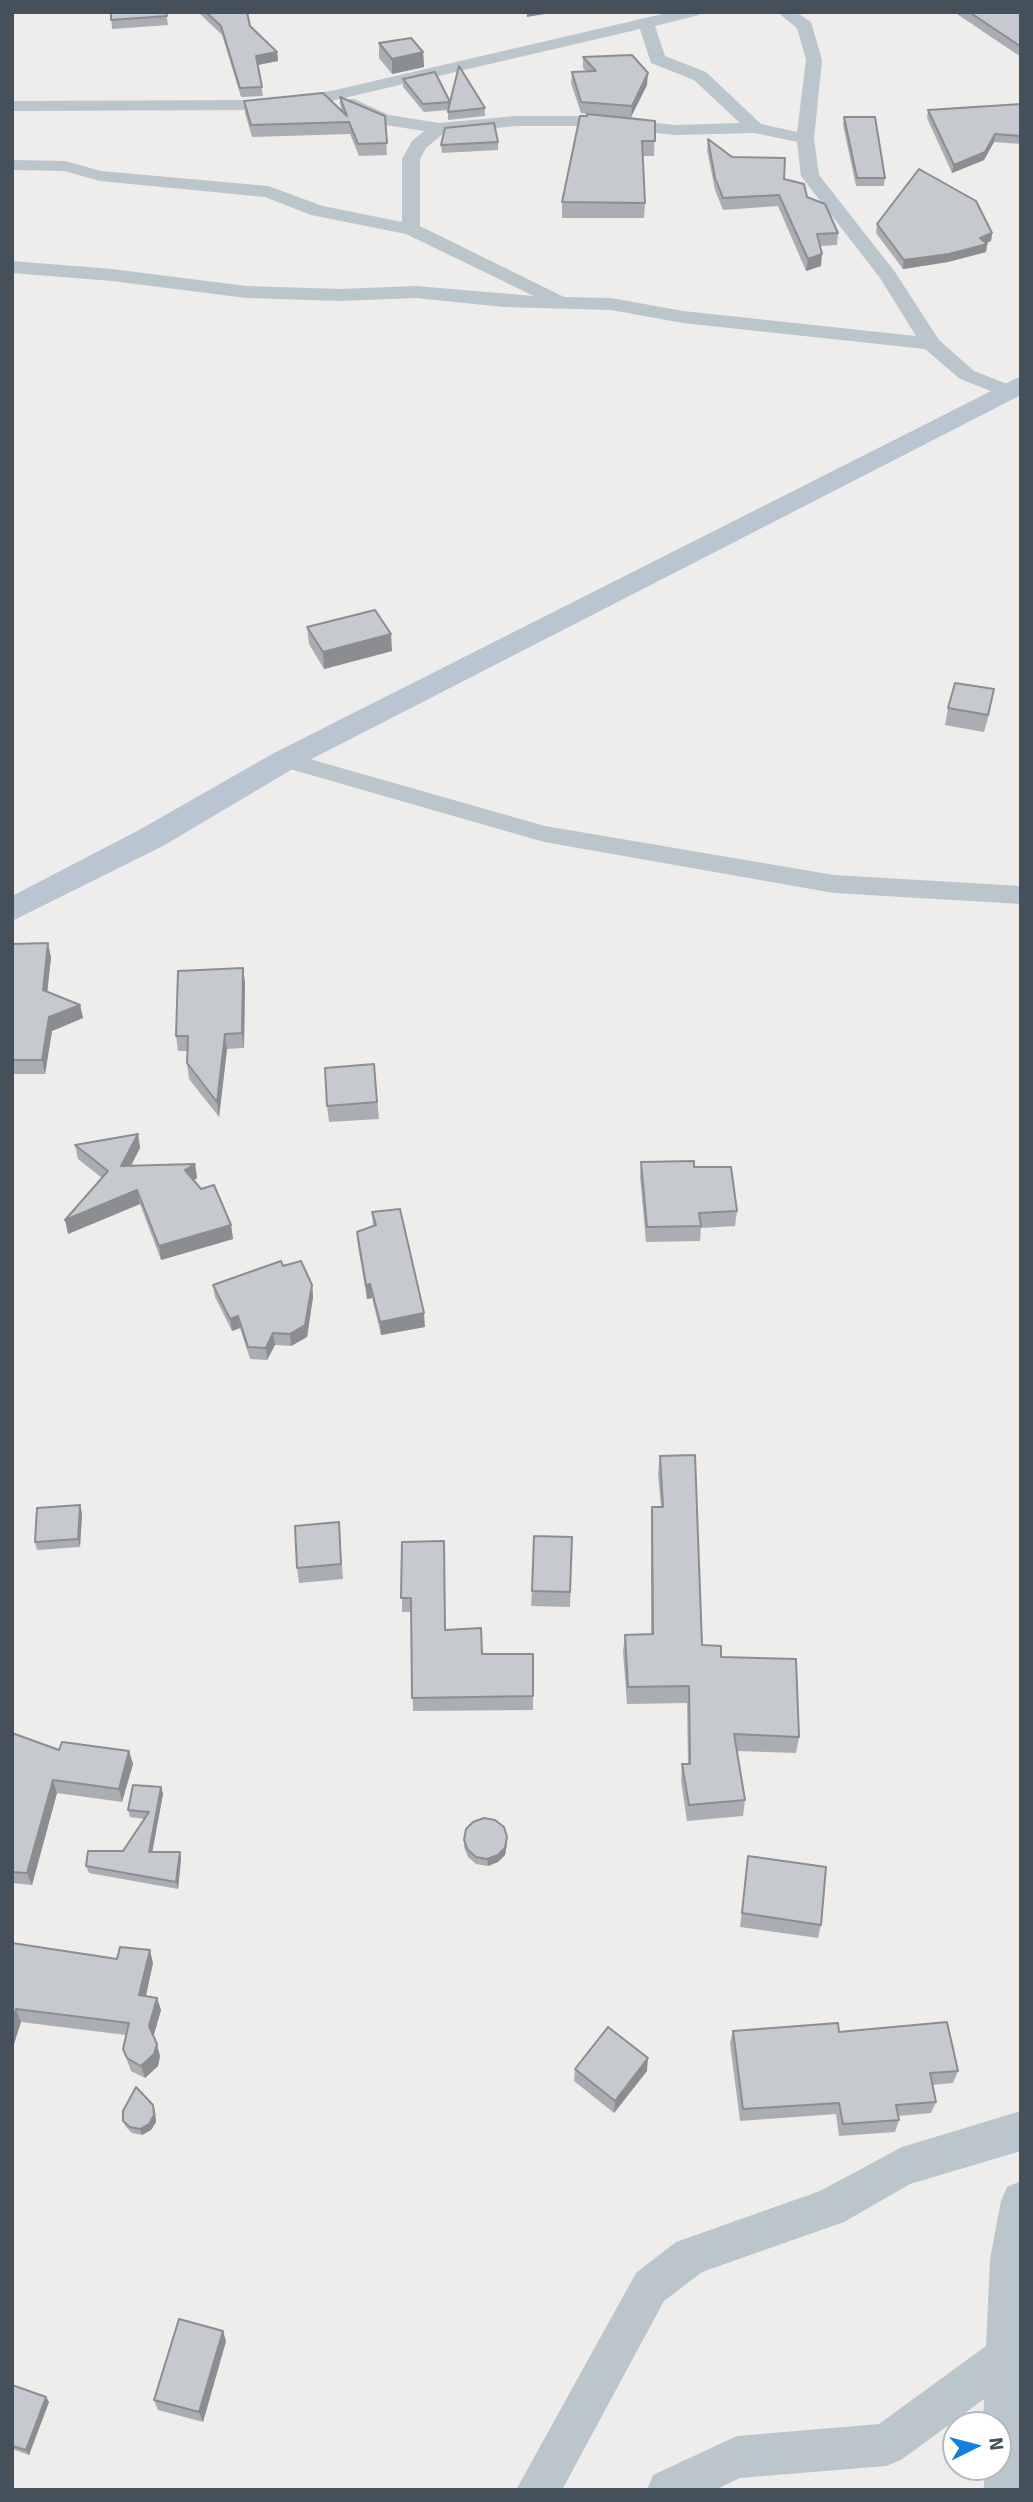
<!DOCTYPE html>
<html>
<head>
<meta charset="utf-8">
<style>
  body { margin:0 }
  #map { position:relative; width:1033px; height:2502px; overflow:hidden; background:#efecec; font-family:Signika,sans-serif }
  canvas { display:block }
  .frame { position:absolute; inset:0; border:14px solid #44515a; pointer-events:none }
  .north { position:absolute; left:942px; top:2411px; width:70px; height:70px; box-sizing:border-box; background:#fff; border:2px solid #b4b9bd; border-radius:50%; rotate:84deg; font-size:19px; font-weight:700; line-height:28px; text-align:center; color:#44515a }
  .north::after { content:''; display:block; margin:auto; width:24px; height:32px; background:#157fe0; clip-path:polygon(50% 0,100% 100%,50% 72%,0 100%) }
</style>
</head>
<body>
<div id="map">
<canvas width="1033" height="2502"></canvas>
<div class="frame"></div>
<div class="north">N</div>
</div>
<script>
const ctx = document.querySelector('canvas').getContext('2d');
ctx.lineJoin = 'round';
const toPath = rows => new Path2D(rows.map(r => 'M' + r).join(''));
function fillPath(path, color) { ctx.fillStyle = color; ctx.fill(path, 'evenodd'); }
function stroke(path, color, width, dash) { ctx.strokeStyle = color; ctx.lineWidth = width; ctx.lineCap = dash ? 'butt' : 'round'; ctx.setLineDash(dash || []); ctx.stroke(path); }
const minor = toPath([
  [671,12,701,12,699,15,655,26,665,56,706,72,761,124,797,132,806,60,797,28,777,12,796,12,811,22,822,60,814,139,819,175,895,272,939,340,974,371,1015,387,1018,391,1015,395,1001,395,960,379,925,349,683,323,611,310,503,307,416,298,341,301,246,298,112,281,12,273,12,261,112,269,246,286,341,289,416,286,534,296,406,234,311,215,265,197,100,181,64,171,12,170,12,160,65,161,101,171,268,186,323,206,402,222,402,159,412,141,424,131,379,124,342,107,339,103,342,99,354,99,389,115,439,123,516,116,594,116,675,125,740,123,694,80,651,63,640,29,331,101,258,110,12,111,12,101,258,100,331,91,671,12],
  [516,126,594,126,675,135,755,133,797,142,801,176,880,278,916,336,683,311,611,298,564,297,420,226,420,159,426,148,444,133,516,126],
  [285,752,545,826,834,875,1021,886,1021,904,834,893,544,842,276,765,273,760,276,755,285,752],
  [1021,2111,1021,2151,910,2184,844,2222,702,2272,664,2301,562,2490,516,2490,636,2273,676,2242,820,2191,902,2147,1021,2111],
  [1021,2181,1021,2490,984,2490,984,2467,998,2467,998,2425,983,2425,984,2399,901,2460,886,2466,740,2478,715,2490,647,2490,653,2475,737,2436,879,2424,986,2346,990,2259,1001,2201,1007,2187,1021,2181]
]);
const secondary = toPath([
  [1021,376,1021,395,296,767,163,846,12,921,12,896,139,830,274,753,1021,376]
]);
const wall = toPath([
  [46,12,166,12,168,25,112,29,111,14],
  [198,12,247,12,250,26,277,52,278,61,258,65,263,96,241,97,222,35],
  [954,12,1021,12,1021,55,1018,55],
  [379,43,423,52,424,67,392,74,379,58],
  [583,57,647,85,631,117,655,121,654,156,643,156,645,203,644,218,562,218,562,202,586,116,587,114,581,113,571,83,572,72,586,71,583,68],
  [403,79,450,102,485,108,485,116,448,120,448,110,424,112,403,87],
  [340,97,385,116,387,155,359,156,350,134,252,137,245,113,244,101,341,110],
  [1021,104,1021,144,994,142,984,160,952,173,927,118,928,110],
  [844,117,885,178,884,186,856,186,843,125],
  [708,139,732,157,784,179,807,197,838,233,837,245,820,246,821,266,806,271,778,206,723,210,715,190,707,150],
  [498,142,498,150,442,153,441,145],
  [877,224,992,233,991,241,986,243,987,244,986,252,948,262,903,269,876,233],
  [307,627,392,651,324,669,309,644],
  [991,707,984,732,945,725,948,708],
  [12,944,51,957,47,992,80,1005,83,1018,52,1031,45,1074,12,1074],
  [243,968,245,983,244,1048,227,1049,219,1117,189,1079,187,1063,188,1051,178,1051,176,1036],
  [374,1064,379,1119,329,1122,327,1106],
  [138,1134,140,1148,131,1166,195,1164,197,1178,194,1180,231,1225,233,1239,161,1260,140,1204,68,1234,102,1178,78,1159,75,1145],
  [641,1162,694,1167,737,1211,735,1226,701,1228,700,1241,646,1242,640,1177],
  [372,1212,425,1327,381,1335,372,1298,367,1299,358,1246,357,1232,373,1226],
  [283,1266,312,1285,313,1297,307,1337,291,1346,275,1345,267,1360,250,1359,240,1328,232,1331,215,1297,213,1285],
  [660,1456,702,1645,721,1657,799,1737,796,1753,737,1751,745,1800,743,1816,687,1821,681,1781,682,1764,688,1764,687,1703,627,1704,623,1652,625,1635,651,1634,651,1525,652,1507,661,1507,658,1474],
  [82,1513,80,1547,37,1550,35,1542],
  [572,1537,570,1607,531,1606,532,1591],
  [340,1538,343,1579,299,1583,297,1568],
  [402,1542,445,1630,482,1654,533,1654,533,1710,413,1711,411,1612,402,1612],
  [12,1733,59,1750,129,1751,133,1764,122,1802,57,1793,32,1885,12,1883],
  [161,1787,163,1794,152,1852,180,1852,181,1859,178,1889,89,1873,86,1866,123,1851,145,1819,130,1817,128,1810],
  [507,1837,507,1844,505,1855,498,1862,488,1866,476,1864,468,1857,464,1847,464,1840],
  [748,1856,821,1925,818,1938,740,1927],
  [12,1943,117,1959,153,1963,146,1996,157,1998,161,2010,153,2036,160,2056,158,2066,145,2078,131,2071,123,2049,126,2035,21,2022,12,2050],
  [733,2031,839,2032,958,2071,953,2083,932,2085,936,2102,931,2113,898,2116,899,2120,895,2132,839,2136,836,2114,740,2121,730,2043],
  [575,2069,647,2071,614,2113,574,2081],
  [153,2105,155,2111,156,2122,151,2130,142,2135,132,2133,126,2127,123,2121],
  [226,2341,203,2422,158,2410,154,2400],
  [12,2385,46,2397,49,2402,29,2455,12,2449]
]);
const shadedWall = toPath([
  [527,12,557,12,527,17],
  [277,52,278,61,257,65,256,56],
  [423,52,424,67,392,74,392,59],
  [648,73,647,85,631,117,632,106],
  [995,134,994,142,984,160,952,173,954,165],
  [992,233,991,241,979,246,987,244,986,252,948,262,903,269,904,260,980,238],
  [822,254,821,266,806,271,808,259],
  [391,634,392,651,324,669,323,652],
  [48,943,51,957,46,1004,43,990],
  [243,968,245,983,244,1048,242,1033],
  [80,1005,83,1018,52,1031,45,1074,42,1060,49,1017],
  [225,1034,227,1049,219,1117,217,1102],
  [138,1134,140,1148,123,1180,121,1166],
  [195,1164,197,1178,188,1184,185,1170],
  [137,1190,140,1204,68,1234,65,1220],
  [231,1225,233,1239,161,1260,159,1246],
  [370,1284,372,1298,367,1299,366,1285],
  [312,1285,313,1297,307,1337,291,1346,290,1334],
  [424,1313,425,1327,381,1335,380,1322],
  [238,1316,240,1328,232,1331,230,1319],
  [273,1333,275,1345,267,1360,266,1348],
  [80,1505,82,1513,80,1547,78,1539],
  [129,1751,133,1764,122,1802,119,1789],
  [53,1780,57,1793,32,1885,27,1873],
  [161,1787,163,1794,151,1859,149,1852],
  [507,1837,507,1844,505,1855,498,1862,488,1866,487,1859],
  [180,1852,181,1859,178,1889,176,1882],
  [150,1950,153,1963,143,2008,139,1995],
  [157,1998,161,2010,153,2038,149,2026],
  [16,2009,21,2022,12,2050,12,2021],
  [157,2044,160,2056,158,2066,145,2078,141,2066],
  [648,2058,647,2071,614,2113,615,2101],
  [153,2105,155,2111,156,2122,151,2130,142,2135,140,2129],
  [223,2331,226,2341,203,2422,199,2412],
  [46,2397,49,2402,29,2455,26,2450]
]);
const building = toPath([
  [111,12,166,12,167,16,111,20,111,12],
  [206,12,247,12,250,26,277,52,256,56,262,87,240,88,221,26,206,12],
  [969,12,1021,12,1021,46,1020,46,969,12],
  [411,38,423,52,392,59,379,43,411,38],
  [632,55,648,73,632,106,581,102,572,72,596,71,583,57,632,55],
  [459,66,485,108,448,112,450,102,423,104,403,79,435,72,450,102,459,66],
  [323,93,347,116,340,97,385,116,387,143,358,144,349,122,251,125,244,101,323,93],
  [1021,104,1021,136,995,134,985,152,954,165,928,110,1021,104],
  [587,114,655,121,655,141,642,141,645,203,562,202,580,116,587,116,587,114],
  [844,117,875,117,885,178,857,178,844,117],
  [494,123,498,142,441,145,445,128,494,123],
  [708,139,732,157,785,158,784,179,804,184,807,197,825,204,838,233,817,234,822,254,808,259,779,195,723,198,715,178,708,139],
  [919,169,976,201,992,233,980,238,987,244,949,254,904,260,877,224,919,169],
  [375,610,391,634,323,652,307,627,375,610],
  [955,683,994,689,988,715,948,708,955,683],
  [48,943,43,990,80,1005,49,1017,42,1060,12,1060,12,944,48,943],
  [243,968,242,1033,225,1034,217,1102,187,1063,188,1036,176,1036,178,971,243,968],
  [374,1064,377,1102,327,1106,325,1068,374,1064],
  [138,1134,121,1166,195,1164,185,1170,201,1189,214,1185,231,1225,159,1246,137,1190,65,1220,108,1171,75,1145,138,1134],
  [694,1161,694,1167,731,1167,737,1211,699,1213,701,1226,647,1227,641,1162,694,1161],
  [400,1209,424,1313,380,1322,370,1284,366,1285,357,1232,376,1225,372,1212,400,1209],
  [281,1261,283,1266,301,1261,312,1285,305,1325,290,1334,273,1333,266,1348,248,1347,238,1316,230,1319,213,1285,281,1261],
  [695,1455,702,1645,721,1646,721,1657,796,1659,799,1737,734,1734,745,1800,689,1805,682,1764,690,1764,689,1686,628,1687,625,1635,653,1634,652,1507,663,1507,660,1456,695,1455],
  [80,1505,78,1539,35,1542,37,1508,80,1505],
  [339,1522,341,1564,297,1568,295,1526,339,1522],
  [534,1536,572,1537,570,1592,532,1591,534,1536],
  [444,1541,445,1630,481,1628,482,1654,533,1654,533,1696,412,1698,411,1598,401,1598,402,1542,444,1541],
  [12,1733,59,1750,62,1742,129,1751,119,1789,53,1780,27,1873,12,1872,12,1733],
  [133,1785,161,1787,149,1852,180,1852,176,1882,86,1866,88,1851,123,1851,149,1812,128,1810,133,1785],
  [484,1818,495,1820,504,1827,507,1837,505,1848,498,1855,487,1859,476,1857,468,1850,464,1840,466,1829,473,1822,484,1818],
  [748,1856,826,1867,821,1925,742,1913,748,1856],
  [12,1943,117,1959,120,1947,150,1950,139,1995,157,1998,149,2026,157,2044,154,2054,141,2066,127,2058,123,2049,129,2023,16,2009,12,2021,12,1943],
  [947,2022,958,2071,930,2073,936,2102,896,2105,899,2120,843,2124,839,2103,743,2109,733,2031,838,2023,839,2032,947,2022],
  [608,2027,648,2058,615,2101,575,2069,608,2027],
  [136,2087,153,2105,154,2115,149,2124,140,2129,130,2127,123,2121,123,2111,136,2087],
  [179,2319,223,2331,199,2412,154,2400,179,2319],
  [12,2385,46,2397,26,2450,12,2446,12,2385]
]);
fillPath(minor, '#bac5cc');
fillPath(secondary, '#b9c6d1');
fillPath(wall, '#aaaeb2');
fillPath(shadedWall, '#8b8d91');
fillPath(building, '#c6cacf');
stroke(building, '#8b8d91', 2);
</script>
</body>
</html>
